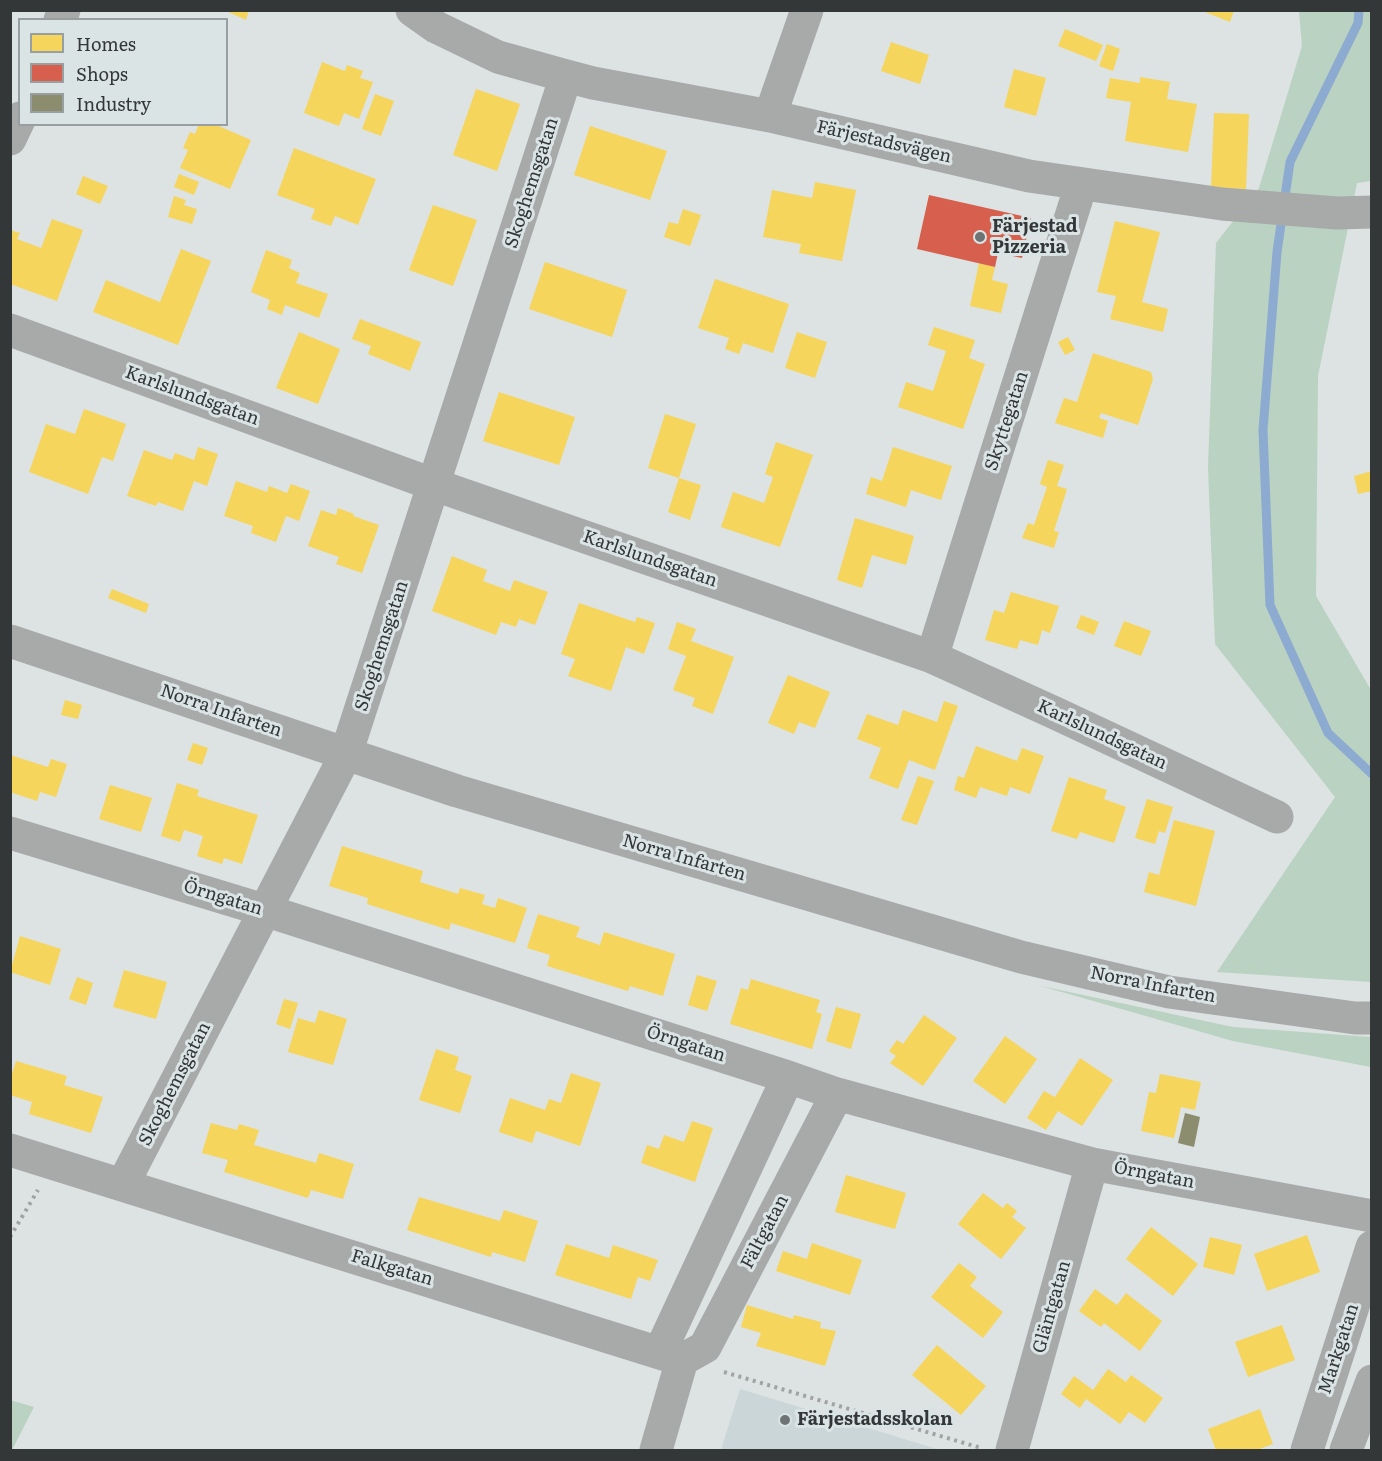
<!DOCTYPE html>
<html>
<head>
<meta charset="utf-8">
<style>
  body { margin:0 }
  #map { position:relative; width:1382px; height:1461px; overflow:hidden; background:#dde2e2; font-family:Literata,serif }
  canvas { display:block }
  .frame { position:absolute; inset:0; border:12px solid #333738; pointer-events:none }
  .legend { position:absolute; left:18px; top:18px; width:210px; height:108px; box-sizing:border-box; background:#dae4e5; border:2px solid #979fa0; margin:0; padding:8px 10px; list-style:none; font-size:18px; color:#333738 }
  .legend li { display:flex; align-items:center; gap:12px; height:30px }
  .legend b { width:30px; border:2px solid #979fa0 }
</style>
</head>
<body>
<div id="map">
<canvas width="1382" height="1461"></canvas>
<div class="frame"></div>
<ul class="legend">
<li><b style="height:16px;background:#f6d55c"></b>Homes</li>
<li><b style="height:16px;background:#d6604d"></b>Shops</li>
<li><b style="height:16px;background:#8c8c6e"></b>Industry</li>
</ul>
</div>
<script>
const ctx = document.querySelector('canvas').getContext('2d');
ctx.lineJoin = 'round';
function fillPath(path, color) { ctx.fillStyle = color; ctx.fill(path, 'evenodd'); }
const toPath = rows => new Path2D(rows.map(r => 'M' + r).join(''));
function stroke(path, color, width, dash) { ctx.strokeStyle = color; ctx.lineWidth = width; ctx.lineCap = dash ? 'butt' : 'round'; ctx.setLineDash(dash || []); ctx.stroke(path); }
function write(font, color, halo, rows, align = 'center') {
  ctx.font = font + ' Literata,serif'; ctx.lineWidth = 6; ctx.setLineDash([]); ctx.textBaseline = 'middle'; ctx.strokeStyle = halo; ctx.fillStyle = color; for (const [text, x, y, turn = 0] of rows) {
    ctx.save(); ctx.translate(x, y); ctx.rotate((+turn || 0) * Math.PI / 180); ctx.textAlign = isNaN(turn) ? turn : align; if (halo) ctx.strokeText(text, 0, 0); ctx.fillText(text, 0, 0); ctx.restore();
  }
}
const built = toPath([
  [740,1389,940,1450,721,1450]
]);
const green = toPath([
  [1299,11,1371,11,1371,181,1357,183,1318,376,1316,596,1371,690,1371,982,1217,972,1335,797,1215,644,1208,468,1216,243,1259,188,1302,46],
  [1041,986,1233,1027,1371,1037,1371,1067,1233,1041],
  [10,1400,34,1407,12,1450,10,1450]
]);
const homes = toPath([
  [224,10,249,10,246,20],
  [1200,10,1234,10,1230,22],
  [1065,29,1103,45,1096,61,1058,46],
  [891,42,929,55,920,84,881,71],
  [1107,44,1120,49,1113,71,1099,66],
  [322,62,345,71,347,65,363,71,360,78,373,82,359,119,344,113,339,126,304,113],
  [1014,69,1046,78,1036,116,1004,107],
  [1140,77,1170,82,1167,99,1197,104,1188,152,1125,141,1131,102,1106,98,1110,78,1140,83],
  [476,89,520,104,497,171,453,155],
  [375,94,394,101,381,136,362,129],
  [1214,113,1249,114,1246,189,1211,188],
  [199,124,214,124,251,140,230,189,180,168,188,150,183,148,190,132,195,134],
  [590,126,667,151,650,200,574,175],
  [294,148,376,179,358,225,335,216,331,226,311,219,315,209,277,195],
  [179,174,199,182,194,195,174,187],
  [83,176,108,186,100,204,76,194],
  [815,182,856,190,842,261,799,253,801,244,763,237,772,190,812,198],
  [174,196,186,200,184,205,197,209,192,224,168,217],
  [433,205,477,220,453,286,409,270],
  [683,209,701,215,690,246,664,237,669,222,678,224],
  [52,219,83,230,57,301,10,284,10,230,20,233,17,239,41,248],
  [1115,221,1160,232,1142,302,1168,309,1163,332,1110,319,1116,296,1097,292],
  [181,249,211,261,178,345,93,312,106,280,160,302],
  [266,250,292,260,289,268,300,273,296,283,328,294,319,318,285,305,282,315,267,309,270,300,251,292],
  [545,262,627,290,612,337,529,309],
  [979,263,995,267,992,280,1008,284,1001,313,970,306],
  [715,279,789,304,773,353,743,343,739,354,725,349,729,338,698,328],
  [360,319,421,342,410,371,368,354,371,346,352,339],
  [934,327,975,340,969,358,985,364,963,429,898,407,906,382,933,391,946,351,928,345],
  [299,332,340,349,318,404,276,388],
  [797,332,827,342,815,378,785,368],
  [1068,337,1075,350,1065,355,1058,342],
  [1093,353,1151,372,1153,379,1138,425,1101,413,1099,418,1108,421,1103,438,1055,423,1064,398,1077,402],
  [499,392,575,417,559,465,483,441],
  [84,409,126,424,113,461,102,457,88,494,29,472,46,424,75,434],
  [665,414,696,424,679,478,648,468],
  [776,442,813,455,780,547,721,527,733,492,764,503,773,477,765,474],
  [198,447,218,454,207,486,194,481,183,511,158,502,156,506,127,496,144,450,172,460,175,453,194,460],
  [893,447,952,466,941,500,911,490,906,507,866,494,871,477,882,481],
  [1048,460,1064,465,1057,486,1067,489,1054,531,1059,532,1054,548,1022,538,1028,523,1034,525,1047,487,1040,484],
  [1372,471,1372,491,1358,494,1354,476],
  [679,478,701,485,690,520,668,512],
  [236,481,267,492,269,486,287,493,291,484,310,491,299,521,286,516,276,542,251,533,253,526,224,516],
  [338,508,354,514,353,516,379,525,362,573,336,564,339,557,308,546,321,510,336,515],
  [855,518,914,536,906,565,872,555,862,588,837,580],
  [452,556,487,570,483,581,510,591,514,580,548,592,535,625,519,619,516,627,501,622,496,635,432,611],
  [112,589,149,604,146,613,108,598],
  [1011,592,1059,606,1050,633,1042,630,1038,645,1020,640,1017,649,985,640,994,610,1004,613],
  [579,603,635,622,637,617,655,623,644,654,626,647,611,691,568,676,575,659,561,654],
  [1081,615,1099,622,1094,635,1076,628],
  [1124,621,1151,631,1141,656,1114,646],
  [677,622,696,629,691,641,734,657,713,714,692,706,695,698,673,690,686,656,668,649],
  [788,675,830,692,815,728,799,722,794,734,768,723],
  [65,700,82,705,78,719,61,715],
  [944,701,958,706,935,770,909,760,898,789,869,778,881,748,857,739,867,714,898,725,903,710,937,722],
  [193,743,208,748,202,765,187,760],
  [976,746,1017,761,1022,748,1044,756,1030,794,1010,787,1007,796,980,787,976,798,954,790,958,776,964,778],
  [10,755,48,767,51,759,67,764,56,797,40,792,37,801,10,792],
  [918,776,934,781,917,825,901,820],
  [1069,777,1107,790,1104,799,1126,807,1114,843,1080,832,1077,839,1051,831],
  [177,783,199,790,197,796,258,815,242,864,224,858,222,864,197,856,203,836,184,830,180,842,161,836],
  [110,785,152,798,141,832,99,819],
  [1147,799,1173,807,1165,833,1159,831,1155,844,1135,838],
  [1174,820,1215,831,1196,906,1144,892,1149,872,1159,875],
  [342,846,423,871,420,882,458,894,460,888,485,895,482,904,495,908,498,898,527,908,515,943,451,923,449,930,367,904,368,898,329,886],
  [538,914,580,927,576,937,600,945,604,932,675,954,663,996,630,986,628,991,547,966,550,955,527,948],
  [20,936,61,949,50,985,10,972],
  [124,970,167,982,156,1019,113,1007],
  [697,975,717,981,707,1011,688,1005],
  [77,977,93,983,86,1005,69,999],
  [751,979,820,1000,816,1012,822,1014,812,1049,730,1024,741,988,748,990],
  [284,999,298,1003,290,1029,276,1024],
  [836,1007,861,1014,851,1049,826,1041],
  [319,1010,347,1019,333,1065,288,1052,298,1018,315,1023],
  [924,1015,957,1038,923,1086,890,1063,896,1056,889,1051,897,1040,903,1044],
  [1005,1036,1037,1059,1005,1104,973,1081],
  [436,1049,459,1057,455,1070,472,1076,460,1113,419,1100],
  [1080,1058,1113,1080,1082,1126,1058,1111,1046,1130,1027,1118,1044,1091,1055,1097],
  [16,1061,67,1076,64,1085,103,1097,91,1133,29,1114,32,1102,10,1095,10,1080],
  [571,1073,601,1083,580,1146,536,1131,532,1143,499,1132,510,1098,545,1110,549,1099,561,1103],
  [1160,1074,1201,1082,1195,1110,1181,1107,1174,1138,1141,1131,1149,1092,1156,1093],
  [692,1121,713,1128,695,1182,641,1163,647,1145,659,1149,664,1135,684,1142],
  [211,1123,237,1130,239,1124,259,1130,254,1145,316,1163,319,1153,354,1164,343,1199,311,1190,308,1198,224,1172,228,1160,202,1153],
  [846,1175,906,1193,895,1229,835,1212],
  [983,1193,1003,1208,1007,1203,1017,1211,1012,1217,1026,1228,1001,1259,958,1224],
  [419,1197,500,1221,504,1210,538,1221,525,1262,492,1252,491,1257,407,1230],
  [1151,1227,1198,1264,1173,1296,1126,1259],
  [1307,1235,1320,1272,1267,1291,1254,1254],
  [1210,1237,1242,1245,1234,1275,1203,1267],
  [812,1243,862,1260,850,1295,776,1271,783,1251,807,1259],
  [566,1244,609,1258,613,1245,658,1260,650,1281,638,1277,631,1299,555,1275],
  [959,1263,977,1277,970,1286,1003,1312,983,1338,931,1297],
  [1095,1289,1117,1305,1126,1293,1162,1321,1140,1351,1104,1323,1101,1327,1079,1311],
  [747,1305,793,1319,794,1315,821,1322,820,1328,836,1331,825,1366,756,1346,761,1333,741,1327],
  [1282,1325,1295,1360,1248,1377,1235,1342],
  [937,1345,986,1386,961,1415,912,1375],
  [1108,1369,1126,1382,1131,1375,1163,1398,1145,1423,1129,1412,1120,1424,1086,1399,1080,1408,1061,1394,1074,1376,1093,1390],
  [1260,1409,1273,1444,1257,1450,1216,1450,1208,1429]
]);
const shops = toPath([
  [929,195,1031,218,1022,258,998,253,995,267,917,249]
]);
const industry = toPath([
  [1185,1113,1200,1117,1194,1147,1178,1143]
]);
const stream = toPath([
  [1359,10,1358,23,1290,162,1277,252,1263,430,1270,605,1328,733,1372,774]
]);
const path = toPath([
  [10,1237,38,1190],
  [724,1372,981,1448]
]);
const minor = toPath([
  [412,10,436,27,498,57,566,76,593,83,770,116,1029,176,1222,204,1337,213,1372,212],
  [60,20,64,10],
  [770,116,807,10],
  [10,139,20,118],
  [10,330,435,485,932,657,1055,713,1277,817],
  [10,641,457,791,1021,957,1169,992,1355,1018,1372,1018],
  [932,657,1081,185],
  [10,833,264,910,788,1077,837,1094,1092,1164,1372,1216],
  [10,1150,682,1360],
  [123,1184,346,754,566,76],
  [660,1352,788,1077],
  [682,1360,705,1347,837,1094],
  [656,1450,682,1360],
  [1012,1450,1092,1164],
  [1307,1450,1372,1247],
  [1346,1450,1372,1381]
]);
const markers = [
  [980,237,6,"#6e7374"],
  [785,1420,6,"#6e7374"]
];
const streetNames = [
  ["Färjestadsvägen",884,142,13],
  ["Skoghemsgatan",532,183,-72],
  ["Karlslundsgatan",192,396,20],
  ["Skyttegatan",1007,421,-72],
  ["Karlslundsgatan",650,559,19],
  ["Skoghemsgatan",382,646,-72],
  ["Norra Infarten",221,711,19],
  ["Karlslundsgatan",1102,735,25],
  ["Norra Infarten",684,858,16],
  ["Örngatan",223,898,17],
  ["Norra Infarten",1153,985,11],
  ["Örngatan",686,1044,18],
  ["Skoghemsgatan",175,1084,-63],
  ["Örngatan",1154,1175,11],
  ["Fältgatan",765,1232,-62],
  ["Falkgatan",392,1268,17],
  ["Gläntgatan",1052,1307,-74],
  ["Markgatan",1339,1349,-72]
];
const poiNames = [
  ["Färjestad",992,227],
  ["Pizzeria",992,248],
  ["Färjestadsskolan",797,1420]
];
fillPath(built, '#cad6d7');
fillPath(green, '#bad2c1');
fillPath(homes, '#f6d55c');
fillPath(shops, '#d6604d');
fillPath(industry, '#8c8c6e');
stroke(stream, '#8daad0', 9);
stroke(path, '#a1a3a3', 4, [3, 4.5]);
stroke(minor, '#a8aaaa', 33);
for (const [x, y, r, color] of markers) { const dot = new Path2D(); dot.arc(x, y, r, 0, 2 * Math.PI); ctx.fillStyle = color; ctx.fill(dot); stroke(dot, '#dae4e5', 2); }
write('18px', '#333738', '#dae4e5', streetNames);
write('bold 18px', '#333738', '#dae4e5', poiNames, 'left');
</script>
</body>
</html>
